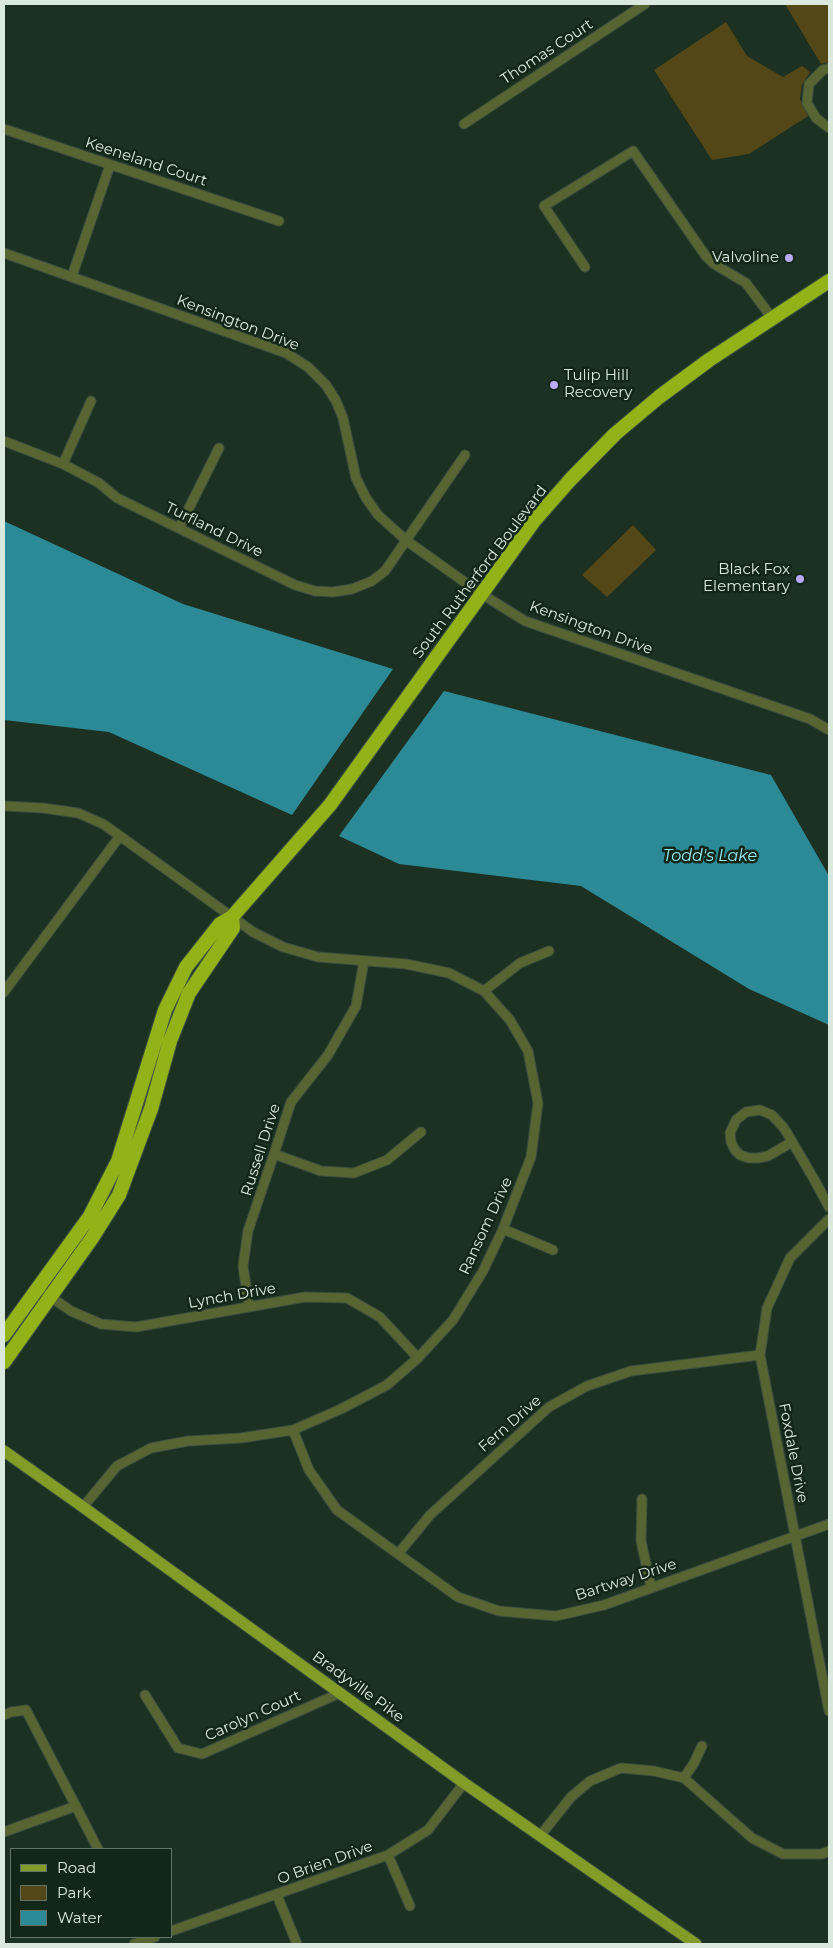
<!DOCTYPE html>
<html>
<head>
<meta charset="utf-8">
<style>
  body { margin:0 }
  #map { position:relative; width:833px; height:1948px; overflow:hidden; background:#1d3122; font-family:Montserrat,sans-serif }
  canvas { display:block }
  .frame { position:absolute; inset:0; border:5px solid #dbe8dd; pointer-events:none }
  .legend { position:absolute; left:10px; top:1848px; width:162px; height:90px; box-sizing:border-box; background:#132718; border:1px solid #637467; margin:0; padding:6px 9px; list-style:none; font-size:15px; color:#dbe8dd }
  .legend li { display:flex; align-items:center; gap:10px; height:25px }
  .legend b { width:25px; border:1px solid #637467 }
</style>
</head>
<body>
<div id="map">
<canvas width="833" height="1948"></canvas>
<div class="frame"></div>
<ul class="legend">
<li><b style="height:6px;background:#819d27"></b>Road</li>
<li><b style="height:14px;background:#544717"></b>Park</li>
<li><b style="height:14px;background:#2c8a96"></b>Water</li>
</ul>
</div>
<script>
const ctx = document.querySelector('canvas').getContext('2d');
ctx.lineJoin = 'round';
function fillPath(path, color) { ctx.fillStyle = color; ctx.fill(path, 'evenodd'); }
const toPath = rows => new Path2D(rows.map(r => 'M' + r).join(''));
function stroke(path, color, width, dash) { ctx.strokeStyle = color; ctx.lineWidth = width; ctx.lineCap = dash ? 'butt' : 'round'; ctx.setLineDash(dash || []); ctx.stroke(path); }
function write(font, color, halo, rows, align = 'center') {
  ctx.font = font + ' Montserrat,sans-serif'; ctx.lineWidth = 5; ctx.setLineDash([]); ctx.textBaseline = 'middle'; ctx.strokeStyle = halo; ctx.fillStyle = color; for (const [text, x, y, turn = 0] of rows) {
    ctx.save(); ctx.translate(x, y); ctx.rotate((+turn || 0) * Math.PI / 180); ctx.textAlign = isNaN(turn) ? turn : align; if (halo) ctx.strokeText(text, 0, 0); ctx.fillText(text, 0, 0); ctx.restore();
  }
}
const green = toPath([
  [785,4,829,4,829,62,821,64],
  [726,22,747,56,783,77,802,66,810,72,802,85,800,99,808,116,749,154,712,160,654,70],
  [633,525,656,550,607,597,582,575]
]);
const water = toPath([
  [4,521,183,604,393,669,292,815,109,732,4,720],
  [444,691,771,775,829,876,829,1025,749,989,581,886,399,864,339,836]
]);
const minor = toPath([
  [829,68,823,70,809,84,807,103,816,118,829,128],
  [464,124,645,4],
  [4,129,279,221],
  [4,253,286,353,308,367,326,385,336,401,343,418,356,478,366,498,378,515,407,541,480,593,525,621,810,719,829,730],
  [585,267,544,206,633,151,705,255,714,264,746,283,772,318],
  [72,276,110,165],
  [4,441,63,464,99,483,117,498,295,585,315,591,333,592,352,589,372,581,385,571,465,455],
  [63,464,91,401],
  [179,528,219,448],
  [4,806,43,808,78,813,103,824,120,836,4,992],
  [484,991,520,963,549,951],
  [792,1142,768,1156,758,1158,749,1158,740,1155,735,1150,731,1142,730,1133,736,1120,746,1112,760,1110,772,1115,783,1127,787,1133,815,1181,829,1207],
  [274,1154,321,1171,354,1173,387,1160,421,1132],
  [829,1219,790,1258,767,1308,760,1355,829,1711],
  [503,1229,553,1250],
  [38,1288,71,1311,101,1324,136,1327,305,1297,347,1298,380,1317,418,1358],
  [249,1307,243,1266,248,1231,274,1154,291,1102,328,1055,356,1006,364,961],
  [293,1430,309,1470,337,1510,458,1597,499,1611,556,1616,604,1605,829,1524],
  [642,1499,641,1541,651,1587],
  [83,1507,117,1466,151,1448,188,1441,241,1438,293,1430,341,1409,387,1385,418,1358,453,1320,483,1271,503,1229,531,1157,538,1103,528,1051,510,1020,484,991,449,973,406,964,318,957,283,947,253,932,232,917,120,836],
  [398,1554,430,1515,549,1407,587,1386,631,1371,760,1355],
  [145,1695,178,1748,202,1754,340,1693],
  [4,1715,11,1712,26,1710,98,1849],
  [684,1778,694,1763,702,1746],
  [4,1832,76,1806],
  [540,1836,571,1797,590,1781,621,1768,654,1771,684,1778,752,1838,783,1854,822,1854,829,1851],
  [388,1855,410,1906],
  [277,1895,297,1944],
  [171,1931,388,1855,428,1830,464,1783],
  [134,1944,155,1937]
]);
const major = toPath([
  [4,1451,83,1507,464,1783,696,1944]
]);
const highway = toPath([
  [4,1335,90,1216,118,1161,165,1010,186,967,220,924,232,917,330,805,534,521,570,480,615,434,659,397,709,360,829,281],
  [4,1362,92,1238,119,1195,151,1109,170,1041,189,993,233,928,232,917]
]);
const markers = [
  [789,258,5,"#b8abf7"],
  [554,385,5,"#b8abf7"],
  [800,579,5,"#b8abf7"]
];
const streetNames = [
  ["Thomas Court",547,52,-33],
  ["Keeneland Court",146,162,18],
  ["Kensington Drive",238,323,21],
  ["Turfland Drive",214,530,26],
  ["South Rutherford Boulevard",480,572,-53],
  ["Kensington Drive",591,628,20],
  ["Russell Drive",261,1150,-72],
  ["Ransom Drive",486,1226,-65],
  ["Lynch Drive",232,1296,-10],
  ["Fern Drive",510,1424,-41],
  ["Foxdale Drive",793,1453,79],
  ["Bartway Drive",626,1580,-18],
  ["Bradyville Pike",358,1687,36],
  ["Carolyn Court",253,1716,-24],
  ["O Brien Drive",325,1863,-20]
];
const poiNames = [
  ["Valvoline",779,258],
  ["Tulip Hill",564,376,"left"],
  ["Recovery",564,393,"left"],
  ["Black Fox",790,570],
  ["Elementary",790,587]
];
const waterNames = [
  ["Todd's Lake",710,856]
];
fillPath(green, '#544717');
fillPath(water, '#2c8a96');
stroke(minor, '#3b4e40', 11);
stroke(major, '#3b4e40', 13);
stroke(highway, '#3b4e40', 16);
stroke(minor, '#576533', 9);
stroke(major, '#819d27', 11);
stroke(highway, '#92b317', 14);
for (const [x, y, r, color] of markers) { const dot = new Path2D(); dot.arc(x, y, r, 0, 2 * Math.PI); ctx.fillStyle = color; ctx.fill(dot); stroke(dot, '#132718', 2); }
write('15px', '#dbe8dd', '#132718', streetNames);
write('15px', '#dbe8dd', '#132718', poiNames, 'right');
write('italic 16px', '#9aeffb', '#132718', waterNames);
</script>
</body>
</html>
